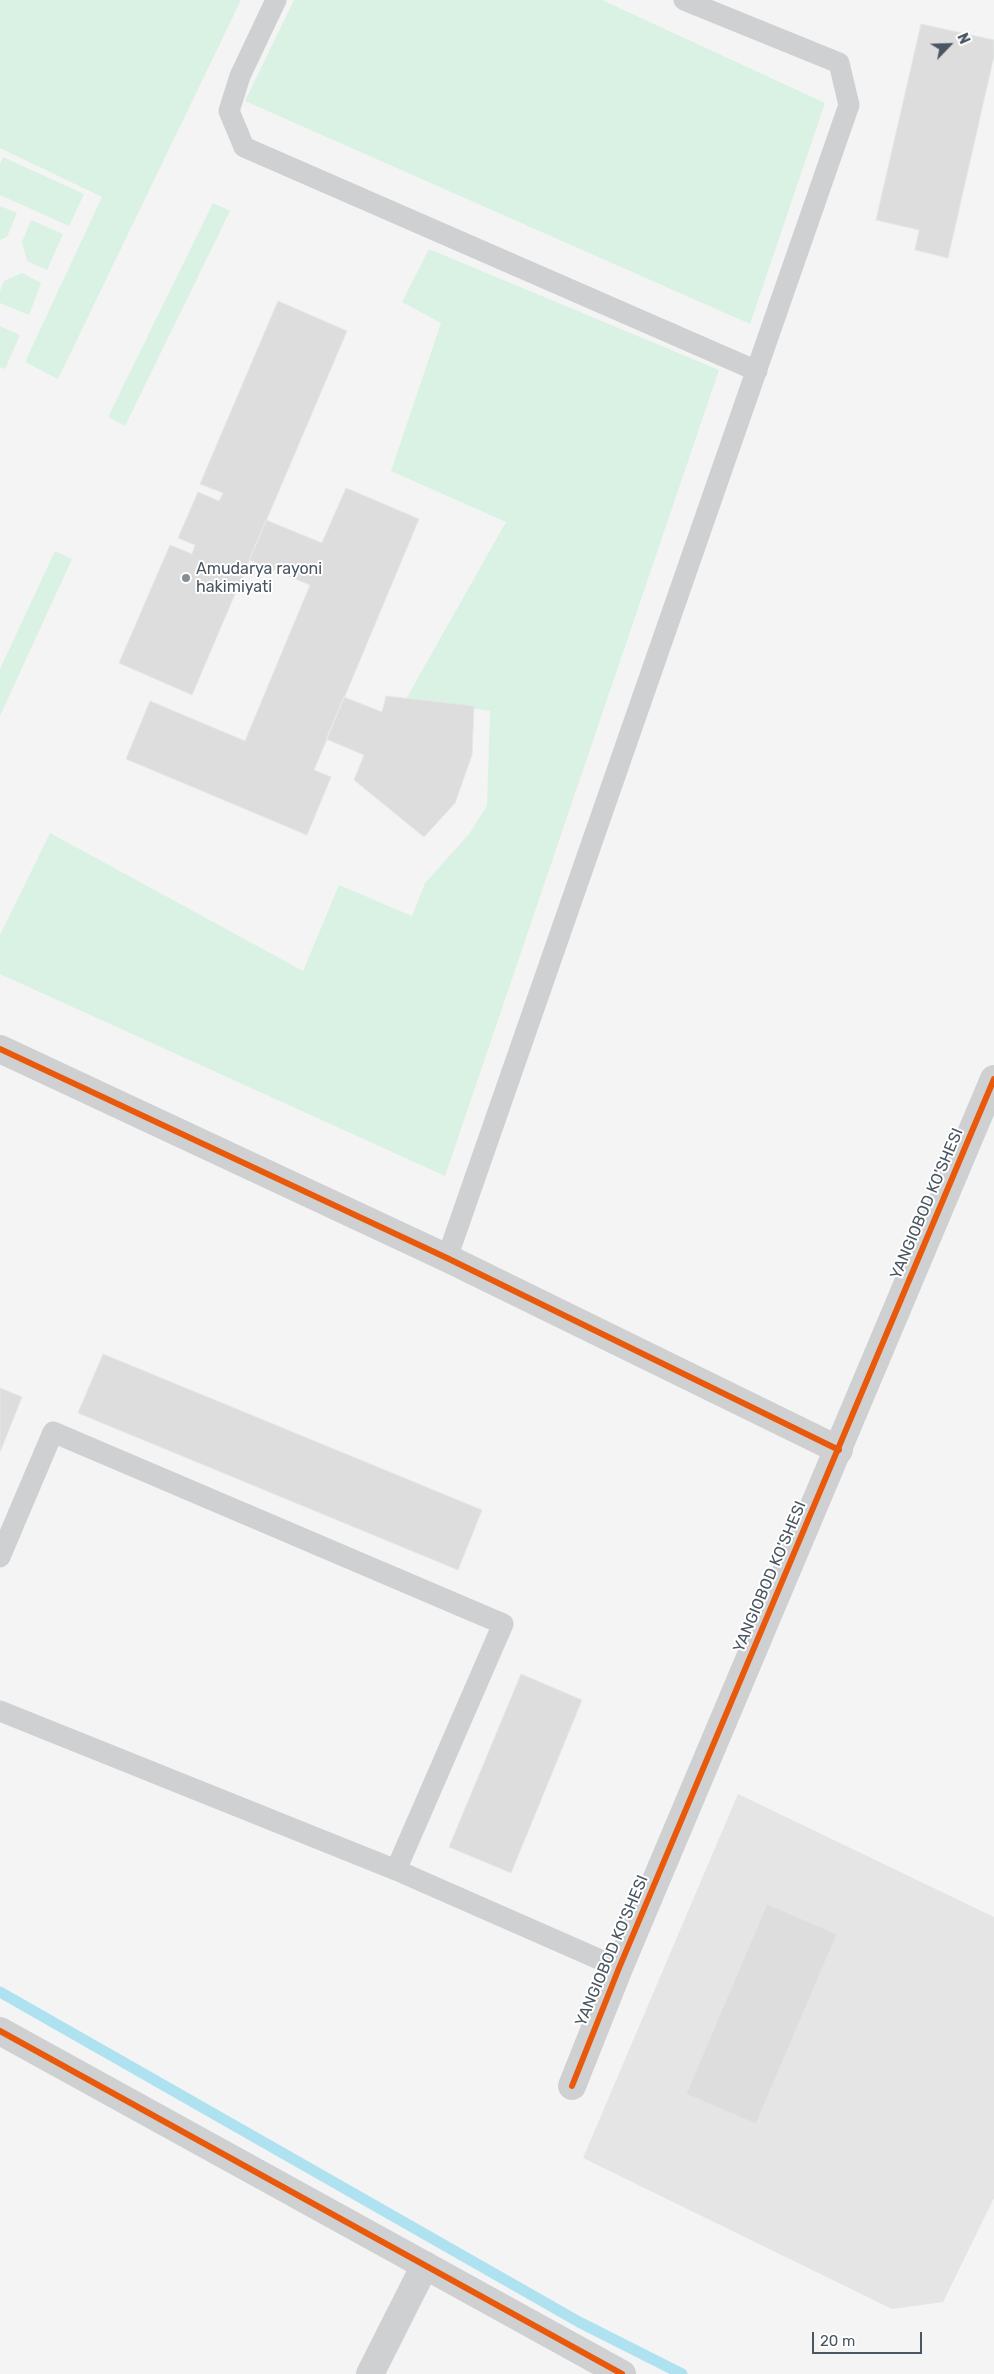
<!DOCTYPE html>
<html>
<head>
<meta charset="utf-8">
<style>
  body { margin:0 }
  #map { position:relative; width:994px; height:2374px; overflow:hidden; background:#f4f4f4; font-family:Rubik,sans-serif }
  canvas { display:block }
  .north { position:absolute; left:924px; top:20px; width:50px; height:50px; -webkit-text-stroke:4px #fff; paint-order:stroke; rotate:66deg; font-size:14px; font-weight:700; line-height:20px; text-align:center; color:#4a5661 }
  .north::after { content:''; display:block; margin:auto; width:18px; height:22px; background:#4a5661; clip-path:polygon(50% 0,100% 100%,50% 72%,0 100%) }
  .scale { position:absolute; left:812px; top:2332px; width:110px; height:22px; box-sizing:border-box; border:2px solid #4a5661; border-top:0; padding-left:6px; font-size:15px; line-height:18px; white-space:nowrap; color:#4a5661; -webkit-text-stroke:4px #fff; paint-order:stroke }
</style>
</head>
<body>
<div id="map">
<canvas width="994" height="2374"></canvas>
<div class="north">N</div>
<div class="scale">20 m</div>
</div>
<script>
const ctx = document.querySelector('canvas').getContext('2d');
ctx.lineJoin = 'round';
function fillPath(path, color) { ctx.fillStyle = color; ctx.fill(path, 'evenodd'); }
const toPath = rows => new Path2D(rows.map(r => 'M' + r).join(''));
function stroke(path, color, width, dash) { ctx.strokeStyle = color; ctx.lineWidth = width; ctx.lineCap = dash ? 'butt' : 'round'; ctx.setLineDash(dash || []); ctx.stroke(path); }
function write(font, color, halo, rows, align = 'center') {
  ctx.font = font + ' Rubik,sans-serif'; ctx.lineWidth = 4; ctx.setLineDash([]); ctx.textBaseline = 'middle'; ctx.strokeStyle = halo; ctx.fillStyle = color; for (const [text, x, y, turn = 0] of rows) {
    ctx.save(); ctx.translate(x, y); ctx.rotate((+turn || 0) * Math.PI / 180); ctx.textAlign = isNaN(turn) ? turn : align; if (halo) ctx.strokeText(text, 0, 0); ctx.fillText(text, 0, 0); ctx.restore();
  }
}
const education = toPath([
  [738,1794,994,1917,994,2198,943,2302,892,2309,583,2158]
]);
const green = toPath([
  [0,0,241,0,58,379,25,362,102,197,0,148],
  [294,0,602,0,825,103,750,324,245,101],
  [3,157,84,194,69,226,0,195,0,164],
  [213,203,230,211,125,426,108,417],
  [0,206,17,213,7,237,0,240],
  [31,220,63,234,47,270,27,261,22,242],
  [429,249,719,370,445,1176,0,974,0,935,50,833,303,971,339,885,412,916,425,883,469,834,487,806,490,711,406,699,506,522,391,471,441,323,402,302],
  [22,273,41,283,29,315,0,303,0,291,4,281],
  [0,326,20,335,5,369,0,367],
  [55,551,72,559,0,716,0,669]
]);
const stream = toPath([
  [0,1992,579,2322,682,2374]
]);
const building = toPath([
  [921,24,994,40,994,56,948,258,915,250,919,230,876,220,921,24],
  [278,301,347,331,192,695,119,663,170,545,192,554,195,545,178,538,198,492,219,501,223,493,200,484,278,301],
  [346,488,419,519,314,770,331,777,307,835,126,759,150,701,245,741,310,585,249,560,266,520,322,543,346,488],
  [386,696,474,706,472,755,455,803,424,837,354,780,364,755,326,739,344,697,382,712,386,696],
  [103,1354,482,1510,458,1570,78,1413,103,1354],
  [0,1388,22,1397,0,1452,0,1388],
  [521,1674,582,1700,511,1873,449,1847,521,1674],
  [767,1904,837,1934,756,2124,686,2094,767,1904]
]);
const lane = toPath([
  [276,0,240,76,229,111,244,147,757,371],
  [447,1258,849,105,839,63,684,0],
  [0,1557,53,1432,503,1624,396,1870],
  [0,1711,396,1870,619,1968]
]);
const street = toPath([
  [0,1049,447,1258,839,1450],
  [0,2031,622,2374],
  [572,2086,619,1968,994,1079],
  [370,2374,425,2265]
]);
const cycleway = toPath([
  [0,1049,447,1258,839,1450],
  [0,2031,622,2374],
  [572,2086,619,1968,994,1079]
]);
const markers = [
  [186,578,5,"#868d94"]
];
const poiNames = [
  ["Amudarya rayoni",196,569],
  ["hakimiyati",196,587]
];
const streetNames = [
  ["YANGIOBOD KO'SHESI",927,1204,-67],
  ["YANGIOBOD KO'SHESI",770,1577,-67],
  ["YANGIOBOD KO'SHESI",612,1951,-67]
];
fillPath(education, '#e6e5e6');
fillPath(green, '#d9f2e3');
stroke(stream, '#aee2f0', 11);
fillPath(building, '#ddddde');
stroke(building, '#e5e6e7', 1);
stroke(lane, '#ced0d2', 21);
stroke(street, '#ced0d2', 28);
stroke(cycleway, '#e8590c', 6);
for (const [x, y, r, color] of markers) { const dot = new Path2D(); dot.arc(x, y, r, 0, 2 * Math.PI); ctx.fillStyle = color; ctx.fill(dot); stroke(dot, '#fff', 2); }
write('16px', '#4a5661', '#fff', poiNames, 'left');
write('16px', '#4a5661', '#fff', streetNames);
</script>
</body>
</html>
